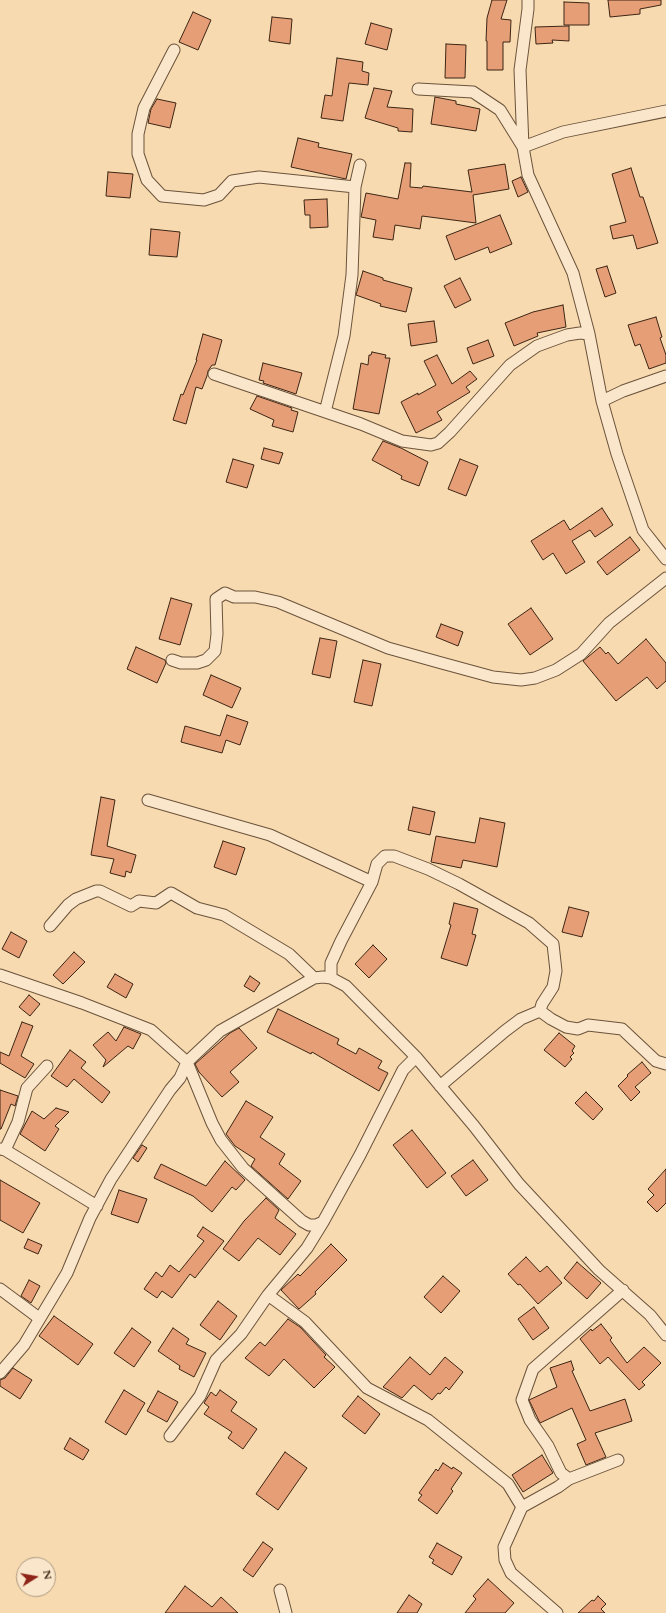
<!DOCTYPE html>
<html>
<head>
<meta charset="utf-8">
<style>
  body { margin:0 }
  #map { position:relative; width:666px; height:1613px; overflow:hidden; background:#f7daaf; font-family:Cardo,serif }
  canvas { display:block }
  .north { position:absolute; left:16px; top:1557px; width:40px; height:40px; box-sizing:border-box; background:#fae7cb; border:1px solid #ae9982; border-radius:50%; rotate:79deg; font-size:11px; font-weight:700; line-height:16px; text-align:center; color:#3c2514 }
  .north::after { content:''; display:block; margin:auto; width:14px; height:18px; background:#8f2418; clip-path:polygon(50% 0,100% 100%,50% 72%,0 100%) }
</style>
</head>
<body>
<div id="map">
<canvas width="666" height="1613"></canvas>
<div class="north">N</div>
</div>
<script>
const ctx = document.querySelector('canvas').getContext('2d');
ctx.lineJoin = 'round';
function fillPath(path, color) { ctx.fillStyle = color; ctx.fill(path, 'evenodd'); }
const toPath = rows => new Path2D(rows.map(r => 'M' + r).join(''));
function stroke(path, color, width, dash) { ctx.strokeStyle = color; ctx.lineWidth = width; ctx.lineCap = dash ? 'butt' : 'round'; ctx.setLineDash(dash || []); ctx.stroke(path); }
const building = toPath([
  [492,0,507,0,501,19,511,20,510,42,503,42,503,70,487,70,487,41,486,41,487,18,492,0],
  [608,0,661,0,661,5,640,9,640,14,610,17,608,0],
  [564,2,589,3,589,25,564,25,564,2],
  [193,12,211,20,198,50,179,42,193,12],
  [272,17,292,19,290,44,269,41,272,17],
  [371,23,392,29,387,50,365,44,371,23],
  [569,26,569,41,552,40,553,43,536,44,535,27,569,26],
  [446,44,466,45,465,78,445,78,446,44],
  [337,58,363,62,362,71,369,73,368,85,349,83,343,121,321,118,325,95,332,96,337,58],
  [374,88,392,91,387,107,413,109,412,132,398,131,398,128,365,118,374,88],
  [435,97,456,101,456,104,480,109,476,131,431,124,435,97],
  [157,99,176,103,170,128,148,123,151,109,157,99],
  [298,138,319,143,318,147,352,154,346,179,291,167,298,138],
  [405,163,411,163,410,187,422,188,423,186,472,192,468,170,505,164,509,189,473,195,476,223,422,216,420,229,395,225,393,240,373,237,376,220,361,217,366,193,398,199,405,163],
  [631,168,640,197,643,197,658,243,637,249,633,235,613,239,610,226,626,222,612,174,631,168],
  [108,172,133,174,130,198,106,196,108,172],
  [521,177,528,192,518,197,512,181,521,177],
  [327,199,328,227,310,228,310,215,305,215,304,200,327,199],
  [500,215,512,244,490,253,488,247,455,260,446,236,500,215],
  [151,229,180,232,177,257,149,255,151,229],
  [607,266,616,293,605,297,596,269,607,266],
  [363,271,383,278,383,280,412,288,406,312,380,306,381,304,356,295,363,271],
  [460,278,471,300,455,308,444,286,460,278],
  [563,305,566,327,537,333,538,336,514,346,505,323,533,312,563,305],
  [656,317,662,337,660,338,666,355,666,363,649,369,640,344,635,346,628,325,656,317],
  [434,321,437,342,411,346,408,324,434,321],
  [203,334,222,340,215,365,212,365,208,371,207,376,202,389,196,387,186,424,173,420,181,394,183,395,197,360,196,360,203,334],
  [488,340,494,356,473,364,467,348,488,340],
  [372,352,386,355,385,358,390,358,379,414,353,409,361,363,368,365,369,355,371,355,372,352],
  [437,355,452,384,470,371,477,379,466,387,470,392,437,412,442,420,416,433,401,402,418,393,418,395,436,385,424,361,437,355],
  [263,363,302,373,296,394,263,383,264,381,259,380,263,363],
  [257,396,292,408,291,410,298,412,293,432,272,426,274,420,250,409,257,396],
  [383,441,401,448,428,462,419,486,401,479,402,476,372,460,383,441],
  [264,448,283,453,279,464,261,459,264,448],
  [233,459,254,465,247,488,226,482,233,459],
  [460,459,478,466,466,496,448,489,460,459],
  [602,508,613,525,595,537,590,530,572,541,585,562,566,574,553,553,543,560,531,541,564,520,570,530,602,508],
  [630,537,640,550,607,575,597,562,630,537],
  [171,598,192,604,180,645,159,639,171,598],
  [531,608,553,639,530,655,508,624,531,608],
  [441,624,463,632,458,646,436,637,441,624],
  [320,638,337,641,330,678,312,674,320,638],
  [646,639,666,663,666,681,657,689,647,677,616,701,583,661,600,647,606,654,608,652,618,664,646,639],
  [136,647,165,660,166,663,157,683,127,669,136,647],
  [363,660,381,664,372,706,354,702,363,660],
  [211,675,241,688,232,708,203,695,211,675],
  [227,715,248,722,240,745,226,740,222,753,181,742,185,726,220,736,227,715],
  [101,797,115,800,107,846,136,855,131,873,126,871,125,877,110,873,114,859,91,855,101,797],
  [413,807,435,812,430,835,408,830,413,807],
  [480,818,505,823,497,867,463,860,461,868,431,862,436,836,475,843,480,818],
  [223,841,245,848,236,875,214,867,223,841],
  [454,903,478,909,472,934,476,935,467,966,441,958,451,925,449,924,454,903],
  [569,907,589,912,582,937,562,932,569,907],
  [11,932,27,941,19,958,2,949,11,932],
  [373,945,387,959,369,978,355,964,373,945],
  [74,952,85,962,63,984,53,975,74,952],
  [115,974,133,984,126,998,107,987,115,974],
  [250,976,260,983,254,992,244,986,250,976],
  [29,995,40,1004,30,1016,19,1007,29,995],
  [278,1009,339,1039,337,1044,356,1054,359,1048,382,1061,378,1068,388,1073,379,1091,312,1052,311,1054,267,1032,278,1009],
  [22,1022,33,1026,21,1056,34,1064,25,1078,0,1063,0,1052,9,1056,22,1022],
  [124,1027,141,1034,133,1049,128,1046,103,1067,106,1060,93,1045,108,1032,116,1041,124,1027],
  [239,1028,257,1048,230,1072,239,1082,222,1097,199,1072,195,1064,230,1033,239,1028],
  [559,1033,575,1046,572,1051,574,1053,570,1057,572,1059,565,1067,544,1050,559,1033],
  [70,1050,86,1062,81,1068,110,1092,102,1103,74,1079,67,1087,51,1076,70,1050],
  [642,1062,651,1073,635,1087,640,1092,631,1101,618,1086,628,1076,627,1075,642,1062],
  [0,1090,18,1096,15,1106,11,1104,1,1129,0,1129,0,1090],
  [586,1092,603,1109,593,1120,575,1103,586,1092],
  [246,1101,273,1117,260,1137,285,1154,279,1164,301,1181,288,1199,251,1166,255,1159,235,1146,226,1134,246,1101],
  [56,1108,69,1112,55,1126,59,1129,45,1151,20,1134,32,1111,44,1119,56,1108],
  [412,1130,446,1173,427,1188,393,1145,412,1130],
  [142,1145,147,1148,138,1162,133,1158,142,1145],
  [473,1160,488,1180,466,1196,451,1176,473,1160],
  [225,1161,245,1180,236,1190,232,1187,212,1212,193,1196,154,1178,161,1164,206,1186,225,1161],
  [666,1169,666,1203,657,1212,647,1202,654,1195,648,1189,666,1169],
  [0,1180,40,1203,23,1233,0,1220,0,1180],
  [119,1190,147,1199,138,1223,111,1214,119,1190],
  [266,1198,279,1210,275,1218,296,1234,280,1255,258,1238,239,1261,223,1249,244,1221,266,1198],
  [203,1227,224,1241,195,1278,190,1274,172,1298,162,1291,157,1298,144,1289,156,1272,162,1277,170,1265,179,1272,204,1241,197,1236,203,1227],
  [28,1239,42,1245,38,1254,24,1248,28,1239],
  [331,1244,347,1260,315,1292,316,1294,299,1309,281,1290,298,1274,300,1276,331,1244],
  [526,1257,540,1272,547,1266,562,1283,538,1304,520,1284,518,1285,508,1274,526,1257],
  [577,1262,601,1283,587,1299,564,1278,577,1262],
  [443,1276,460,1291,441,1313,424,1297,443,1276],
  [29,1280,40,1286,31,1303,21,1296,29,1280],
  [218,1301,237,1316,220,1340,200,1325,218,1301],
  [534,1307,549,1328,533,1340,518,1319,534,1307],
  [54,1316,93,1344,78,1365,39,1336,54,1316],
  [288,1319,300,1327,326,1355,324,1357,335,1367,314,1388,284,1359,269,1376,245,1358,260,1342,265,1346,288,1319],
  [601,1324,612,1338,610,1340,627,1363,644,1347,661,1363,642,1382,645,1385,639,1390,608,1357,600,1364,580,1339,591,1329,592,1331,601,1324],
  [132,1328,151,1342,134,1367,114,1353,132,1328],
  [173,1328,189,1339,186,1344,206,1353,194,1377,179,1369,180,1366,158,1351,173,1328],
  [410,1357,430,1375,445,1357,463,1372,449,1390,446,1387,440,1394,438,1393,432,1400,414,1385,402,1398,383,1387,410,1357],
  [571,1361,574,1370,572,1371,590,1411,625,1399,632,1421,595,1433,606,1457,586,1465,577,1444,586,1440,572,1408,540,1423,529,1400,557,1387,550,1368,571,1361],
  [13,1368,32,1380,20,1399,0,1386,0,1380,5,1378,13,1368],
  [124,1390,145,1403,126,1435,105,1422,124,1390],
  [220,1390,237,1402,231,1411,257,1429,243,1449,228,1438,232,1432,204,1414,209,1407,204,1403,211,1392,216,1396,220,1390],
  [158,1391,178,1402,167,1422,147,1411,158,1391],
  [358,1396,380,1414,365,1434,342,1416,358,1396],
  [70,1438,89,1450,83,1460,64,1449,70,1438],
  [285,1452,307,1468,278,1510,256,1494,285,1452],
  [542,1455,553,1473,523,1492,512,1475,542,1455],
  [443,1463,452,1469,453,1467,462,1473,451,1489,453,1491,437,1514,418,1500,422,1495,419,1493,436,1469,438,1471,443,1463],
  [263,1542,273,1549,253,1577,243,1570,263,1542],
  [437,1543,462,1557,452,1575,432,1563,434,1560,429,1557,437,1543],
  [488,1579,514,1603,505,1613,465,1613,476,1599,473,1596,488,1579],
  [185,1586,212,1607,221,1597,238,1613,165,1613,185,1586],
  [409,1595,422,1604,417,1613,397,1613,409,1595],
  [598,1596,606,1604,601,1609,605,1613,578,1613,592,1600,594,1601,598,1596]
]);
const minor = toPath([
  [528,0,528,9,520,70,523,147,528,175,573,273,589,334,602,401,617,454,643,530,666,559],
  [174,50,144,108,138,134,138,154,147,180,162,196,204,200,219,195,232,181,259,177,355,187],
  [418,89,473,92,500,110,523,147,563,132,666,111],
  [214,374,361,424,402,441,431,445,438,443,450,432,510,365,537,346,567,335,580,333,589,334],
  [602,401,623,391,666,376],
  [325,412,344,336,352,275,355,187,360,165],
  [172,660,181,663,197,663,206,660,215,651,217,634,216,599,225,593,234,597,255,597,278,602,388,648,438,662,493,677,521,680,535,678,556,670,581,654,609,623,666,578],
  [148,800,270,835,372,882],
  [50,926,68,905,76,899,96,891,100,891,131,906,139,901,156,903,171,893,197,908,224,915,289,954,314,978],
  [0,975,82,1003,151,1030,187,1062,212,1123,221,1140,243,1168,302,1221,309,1225,316,1225,323,1222],
  [331,978,331,963,341,941,372,882,377,864,385,856,394,856,428,869,459,884,529,923,553,944,556,971,553,987,542,1004,540,1011],
  [540,1011,551,1019,566,1027,578,1029,588,1025,622,1029,656,1061,666,1064],
  [440,1086,505,1031,521,1019,540,1011],
  [0,1149,5,1150,97,1206],
  [5,1150,18,1122,27,1088,47,1066],
  [0,1289,39,1318],
  [268,1295,305,1322,367,1388,428,1420,508,1484,522,1507],
  [0,1373,24,1345,67,1273,90,1218,111,1179,170,1090,180,1078,187,1062,220,1031,314,978,323,977,331,978,346,986,416,1057,474,1126,519,1184,599,1270,650,1315,666,1335],
  [170,1436,200,1396,216,1360,241,1334,268,1295,307,1248,323,1222,360,1155,403,1070,416,1057],
  [569,1479,561,1473,548,1446,530,1420,522,1400,533,1369,623,1290],
  [280,1590,286,1613],
  [557,1613,511,1573,505,1560,504,1547,522,1507,558,1487,569,1479,618,1460]
]);
fillPath(building, '#e69e77');
stroke(building, '#3c2514', 1);
stroke(minor, '#6b523b', 13);
stroke(minor, '#fae7cb', 11);
</script>
</body>
</html>
